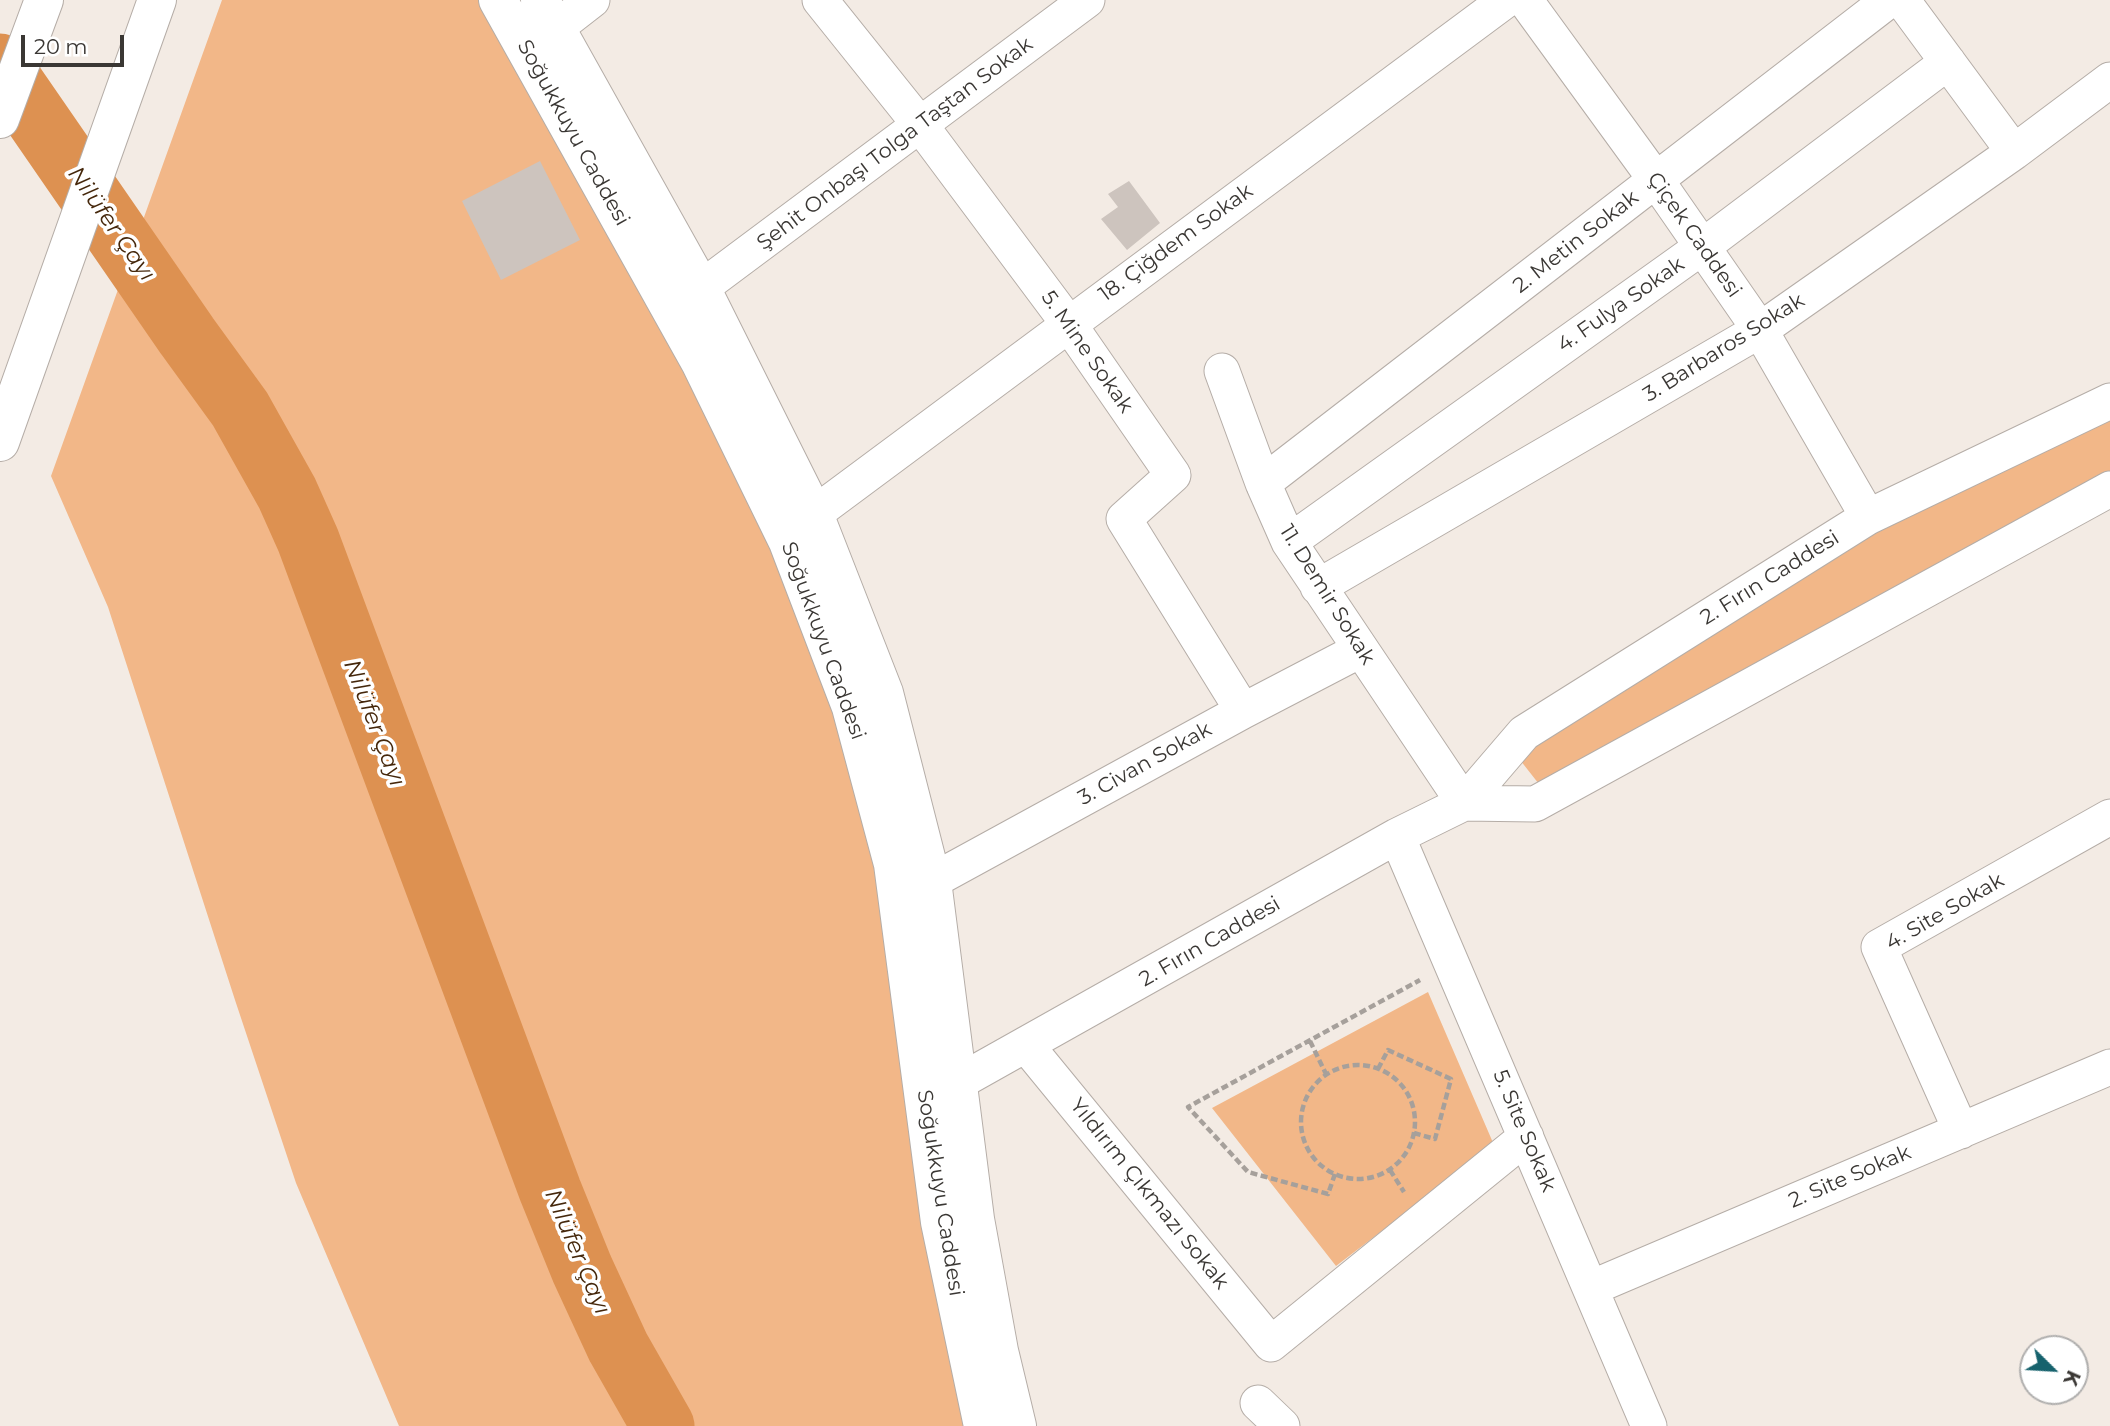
<!DOCTYPE html>
<html>
<head>
<meta charset="utf-8">
<style>
  body { margin:0 }
  #map { position:relative; width:2110px; height:1426px; overflow:hidden; background:#f3ebe4; font-family:Montserrat,sans-serif }
  canvas { display:block }
  .north { position:absolute; left:2019px; top:1335px; width:70px; height:70px; box-sizing:border-box; background:#fff; border:2px solid #b0afae; border-radius:50%; rotate:114deg; font-size:19px; font-weight:700; line-height:28px; text-align:center; color:#3a3734 }
  .north::after { content:''; display:block; margin:auto; width:24px; height:32px; background:#16626d; clip-path:polygon(50% 0,100% 100%,50% 72%,0 100%) }
  .scale { position:absolute; left:21px; top:35px; width:103px; height:32px; box-sizing:border-box; border:4px solid #3a3734; border-top:0; padding-left:9px; font-size:21px; line-height:24px; white-space:nowrap; color:#3a3734; -webkit-text-stroke:5px #fff; paint-order:stroke }
</style>
</head>
<body>
<div id="map">
<canvas width="2110" height="1426"></canvas>
<div class="north">K</div>
<div class="scale">20 m</div>
</div>
<script>
const ctx = document.querySelector('canvas').getContext('2d');
ctx.lineJoin = 'round';
function fillPath(path, color) { ctx.fillStyle = color; ctx.fill(path, 'evenodd'); }
const toPath = rows => new Path2D(rows.map(r => 'M' + r).join(''));
function stroke(path, color, width, dash) { ctx.strokeStyle = color; ctx.lineWidth = width; ctx.lineCap = dash ? 'butt' : 'round'; ctx.setLineDash(dash || []); ctx.stroke(path); }
function write(font, color, halo, rows, align = 'center') {
  ctx.font = font + ' Montserrat,sans-serif'; ctx.lineWidth = 7; ctx.setLineDash([]); ctx.textBaseline = 'middle'; ctx.strokeStyle = halo; ctx.fillStyle = color; for (const [text, x, y, turn = 0] of rows) {
    ctx.save(); ctx.translate(x, y); ctx.rotate((+turn || 0) * Math.PI / 180); ctx.textAlign = isNaN(turn) ? turn : align; if (halo) ctx.strokeText(text, 0, 0); ctx.fillText(text, 0, 0); ctx.restore();
  }
}
const green = toPath([
  [222,0,480,0,547,116,735,467,821,660,873,814,970,1426,399,1426,296,1183,235,1000,108,607,51,476],
  [2110,406,2110,483,1546,793,1513,751,1869,522],
  [1428,992,1494,1145,1336,1266,1212,1108]
]);
const river = toPath([
  [0,65,187,336,240,409,287,493,308,540,550,1190,582,1269,618,1347,663,1426]
]);
const building = toPath([
  [540,161,580,240,501,280,462,201],
  [1129,181,1160,223,1127,250,1101,219,1118,207,1108,194]
]);
const path = toPath([
  [1310,1041,1326,1074],
  '1301 1122a57 57 0 1 1 114 0a57 57 0 1 1-114 0Z',
  [1378,1069,1388,1050,1451,1079,1435,1139,1414,1133],
  [1390,1170,1404,1192],
  [1335,1174,1328,1194,1248,1172,1188,1107,1420,980]
]);
const minor = toPath([
  [820,0,921,126,1068,323,1173,475,1124,519,1243,711],
  [1525,0,1656,180,1760,330,1868,517],
  [1902,0,2014,152],
  [556,28,592,0],
  [701,288,1087,0],
  [1222,371,1263,483,1289,542,1464,803],
  [1263,483,1889,0],
  [814,514,1506,0],
  [1289,542,1702,247,1948,62],
  [1318,587,1760,330,2014,152,2110,80],
  [1464,803,1535,804,2110,489],
  [1397,836,1649,1426],
  [932,881,1243,711,1360,650],
  [1026,1045,1271,1344,1526,1137],
  [957,1083,1397,836,1464,803,1524,733,1868,517,2110,401],
  [1961,1131,1879,947,2110,817],
  [1591,1288,2110,1067],
  [1258,1403,1282,1426]
]);
const major = toPath([
  [498,0,700,362,788,542,851,707,893,864,940,1222,983,1426],
  [540,0,701,288,814,514,884,693,932,881,975,1219,999,1351,1017,1426]
]);
const highway = toPath([
  [0,119,44,0],
  [0,442,157,0]
]);
const streetNames = [
  ["Soğukkuyu Caddesi",573,133,61],
  ["Şehit Onbaşı Tolga Taştan Sokak",895,144,-37],
  ["Çiçek Caddesi",1694,235,55],
  ["2. Metin Sokak",1576,242,-38],
  ["18. Çiğdem Sokak",1176,243,-36],
  ["4. Fulya Sokak",1621,305,-35],
  ["3. Barbaros Sokak",1724,348,-32],
  ["5. Mine Sokak",1087,352,55],
  ["2. Fırın Caddesi",1770,578,-32],
  ["11. Demir Sokak",1327,595,58],
  ["Soğukkuyu Caddesi",823,641,70],
  ["3. Civan Sokak",1145,764,-29],
  ["4. Site Sokak",1945,912,-30],
  ["2. Fırın Caddesi",1210,942,-30],
  ["5. Site Sokak",1524,1131,67],
  ["2. Site Sokak",1850,1177,-23],
  ["Soğukkuyu Caddesi",940,1193,81],
  ["Yıldırım Çıkmazı Sokak",1149,1194,51]
];
const waterNames = [
  ["Nilüfer Çayı",111,224,55],
  ["Nilüfer Çayı",374,723,69],
  ["Nilüfer Çayı",577,1252,67]
];
fillPath(green, '#f2b788');
stroke(river, '#dd9151', 63);
fillPath(building, '#cdc4be');
stroke(minor, '#b5ada7', 37);
stroke(major, '#b5ada7', 40);
stroke(highway, '#b5ada7', 40);
stroke(path, '#a6a09b', 4.5, [7, 3.5]);
stroke(minor, '#fff', 35);
stroke(major, '#fff', 38);
stroke(highway, '#fff', 38);
write('21px', '#3a3734', '#fff', streetNames);
write('italic 23px', '#45270b', '#fff', waterNames);
</script>
</body>
</html>
